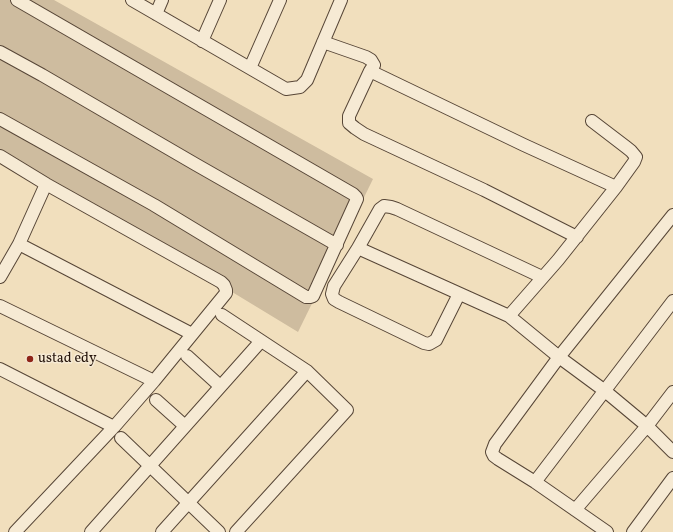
<!DOCTYPE html>
<html>
<head>
<meta charset="utf-8">
<style>
  body { margin:0 }
  canvas { display:block; background:#f1dfbd }
</style>
</head>
<body>
<canvas width="673" height="532"></canvas>
<script>
const ctx = document.querySelector('canvas').getContext('2d');
ctx.lineJoin = 'round';
function fillPath(path, color) { ctx.fillStyle = color; ctx.fill(path, 'evenodd'); }
const toPath = rows => new Path2D(rows.map(r => 'M' + r).join(''));
function stroke(path, color, width, dash) { ctx.strokeStyle = color; ctx.lineWidth = width; ctx.lineCap = dash ? 'butt' : 'round'; ctx.setLineDash(dash || []); ctx.stroke(path); }
function write(font, color, halo, rows, align = 'center') {
  ctx.font = font + ' Vollkorn,serif'; ctx.lineWidth = 3; ctx.setLineDash([]); ctx.textBaseline = 'middle'; ctx.strokeStyle = halo; ctx.fillStyle = color; for (const [text, x, y, turn = 0] of rows) {
    ctx.save(); ctx.translate(x, y); ctx.rotate((+turn || 0) * Math.PI / 180); ctx.textAlign = isNaN(turn) ? turn : align; if (halo) ctx.strokeText(text, 0, 0); ctx.fillText(text, 0, 0); ctx.restore();
  }
}
const green = toPath([
  [0,0,54,0,373,179,298,332,0,151]
]);
const minor = toPath([
  [132,0,286,89,300,87,307,80,341,0],
  [156,14,162,0],
  [202,41,220,0],
  [323,42,366,57,371,60,374,65,370,71],
  [0,52,42,75,195,164,337,245],
  [250,68,280,0],
  [0,119,154,205,306,297,310,297,313,296,357,199,356,197,353,194,17,0],
  [0,156,46,184,19,244,0,277],
  [577,237,484,190,364,134,355,128,349,123,349,116,370,71,524,145,616,187],
  [19,244,192,334],
  [358,248,509,316,559,357,605,391,647,426,673,452],
  [459,294,436,340,429,344,424,343,339,302,334,299,332,294,334,286,358,248,380,209,384,206,391,207,397,209,542,277],
  [0,306,154,381],
  [222,315,307,371,347,410,236,532],
  [509,316,558,260,616,187,634,162,636,157,631,151,626,147,592,121],
  [187,356,220,386],
  [0,369,114,427],
  [156,400,185,426],
  [121,438,219,532],
  [535,482,673,301],
  [575,510,647,426,673,392],
  [15,532,114,427,154,381,226,293,226,290,224,285,221,282,46,184],
  [91,532,261,341],
  [162,532,307,371],
  [607,532,535,482,498,459,494,456,492,452,495,444,559,357,673,215],
  [633,532,673,478]
]);
const markers = [
  [30,359,4,"#8f2418"]
];
const poiNames = [
  ["ustad edy",38,359]
];
fillPath(green, '#cebc9f');
stroke(minor, '#574637', 14);
stroke(minor, '#f6ead4', 12);
for (const [x, y, r, color] of markers) { const dot = new Path2D(); dot.arc(x, y, r, 0, 2 * Math.PI); ctx.fillStyle = color; ctx.fill(dot); stroke(dot, '#f6ead4', 1.5); }
write('14px', '#24130a', '#f6ead4', poiNames, 'left');
</script>
</body>
</html>
